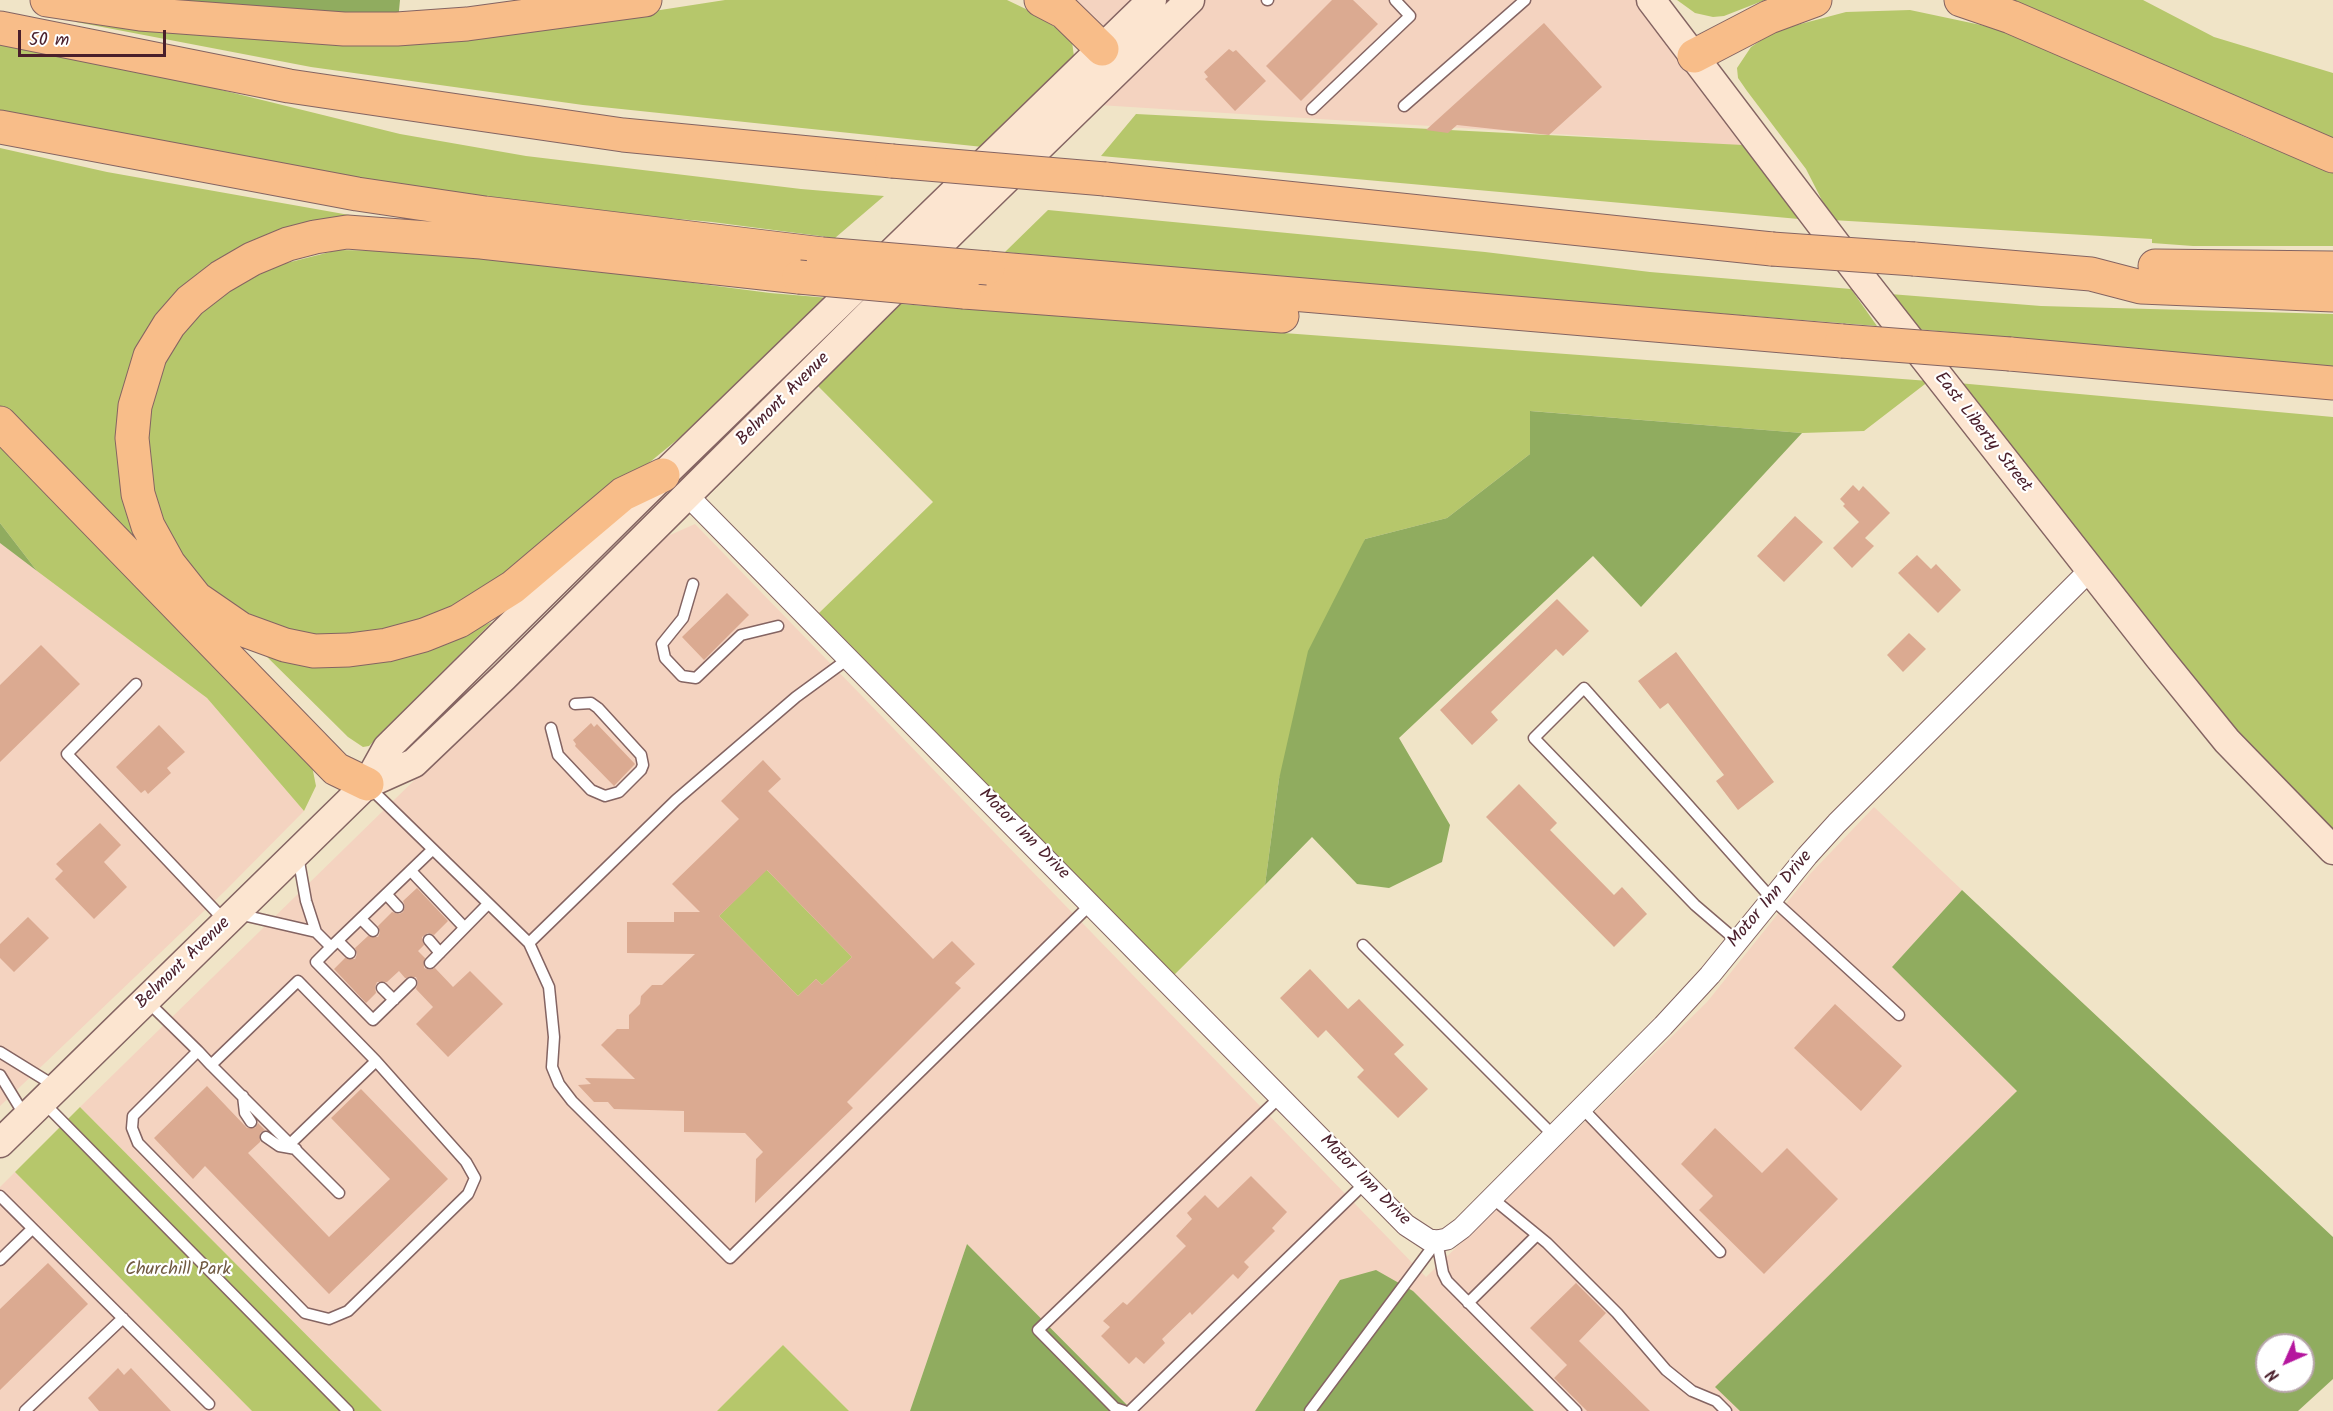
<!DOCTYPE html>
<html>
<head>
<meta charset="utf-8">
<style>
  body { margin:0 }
  #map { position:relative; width:2333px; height:1411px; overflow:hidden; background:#f0e4c7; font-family:Kalam,sans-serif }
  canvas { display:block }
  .north { position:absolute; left:2255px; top:1333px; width:60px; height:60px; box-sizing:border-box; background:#fff; border:2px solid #b7a5aa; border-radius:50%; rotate:225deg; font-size:16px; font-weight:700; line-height:24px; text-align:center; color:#4a1f2b }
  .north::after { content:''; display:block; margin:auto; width:21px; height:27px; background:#b5179e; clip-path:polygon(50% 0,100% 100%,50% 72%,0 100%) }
  .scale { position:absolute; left:18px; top:30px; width:148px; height:27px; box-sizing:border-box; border:3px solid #4a1f2b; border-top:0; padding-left:8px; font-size:18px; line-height:21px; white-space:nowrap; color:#4a1f2b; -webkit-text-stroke:4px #fff; paint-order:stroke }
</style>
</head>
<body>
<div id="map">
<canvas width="2333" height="1411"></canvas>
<div class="north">N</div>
<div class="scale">50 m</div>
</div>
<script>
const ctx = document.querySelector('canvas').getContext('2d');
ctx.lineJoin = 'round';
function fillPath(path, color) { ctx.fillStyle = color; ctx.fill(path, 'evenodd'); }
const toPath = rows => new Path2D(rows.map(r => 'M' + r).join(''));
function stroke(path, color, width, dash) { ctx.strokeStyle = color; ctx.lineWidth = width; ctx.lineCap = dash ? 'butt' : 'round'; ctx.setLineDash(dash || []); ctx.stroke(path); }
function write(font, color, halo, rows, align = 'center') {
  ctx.font = font + ' Kalam,sans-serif'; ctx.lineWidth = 4.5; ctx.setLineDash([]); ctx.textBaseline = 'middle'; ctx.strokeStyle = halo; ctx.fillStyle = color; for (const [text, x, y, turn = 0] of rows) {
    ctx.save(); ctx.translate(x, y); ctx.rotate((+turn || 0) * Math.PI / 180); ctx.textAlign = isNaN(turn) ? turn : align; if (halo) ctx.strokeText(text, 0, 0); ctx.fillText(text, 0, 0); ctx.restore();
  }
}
const built = toPath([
  [1041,0,1651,0,1762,147,1083,104,1121,67],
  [695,524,1426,1277,1707,1002,1810,874,1874,807,1962,890,1892,967,2017,1091,1716,1387,1740,1411,1534,1411,1413,1291,1340,1280,1255,1411,1130,1411,1128,1406,967,1244,910,1411,849,1411,783,1345,717,1411,382,1411,80,1107,661,539],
  [0,543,207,698,304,811,226,890,0,1106],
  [15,1172,252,1411,0,1411,0,1187]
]);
const green = toPath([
  [725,0,1007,0,1030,11,1061,31,1072,41,1074,57,983,147,583,105,311,67,76,22,77,13,505,34],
  [1677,0,1765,0,1724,16,1713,17,1695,13],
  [2011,0,2143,0,2214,37,2333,73,2333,142],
  [1910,10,1995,28,2093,68,2247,138,2333,171,2333,246,2193,246,2152,243,2152,239,1832,220,1806,169,1747,91,1738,78,1737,68,1751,47,1769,35,1793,26,1846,12],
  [0,44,189,82,400,134,526,156,801,189,884,196,835,238,712,222,590,211,364,181,0,115],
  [1136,114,1743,145,1799,219,1101,156],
  [0,148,107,172,372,219,285,238,142,355,151,554,0,412],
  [1048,210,1485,252,1650,272,1851,289,1877,326,1301,280,1005,252],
  [338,250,456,252,770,293,829,298,727,399,497,587,411,627,325,637,284,631,248,617,214,595,186,563,155,503,148,462,149,422,157,379,178,339,207,303,255,271],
  [1890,294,2041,306,2333,314,2333,367,1916,329],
  [901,304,1109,320,1929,381,1864,431,1802,433,1531,411,1530,454,1447,518,1365,539,1279,779,1265,885,1174,975,819,613,933,502,817,385],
  [1958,383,2333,417,2333,834,2195,688],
  [0,444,311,761,316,786,304,811,207,698,37,571,0,523],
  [492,622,369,746,363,747,348,737,255,645,435,645],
  [758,861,852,957,822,985,816,979,798,996,719,916,762,874],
  [80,1107,382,1411,252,1411,15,1172],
  [783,1345,849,1411,717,1411]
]);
const forest = toPath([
  [165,0,400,0,398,21],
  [1530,411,1802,433,1641,607,1593,556,1399,738,1450,825,1442,862,1389,888,1357,884,1312,837,1265,885,1279,779,1308,651,1365,539,1447,518,1530,454],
  [0,523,37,571,0,543],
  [1962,890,2333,1237,2333,1379,2298,1411,1740,1411,1715,1387,2017,1091,1892,967],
  [2267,1345,2303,1345,2303,1381,2267,1381],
  [967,1244,1128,1406,1130,1411,910,1411],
  [1376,1270,1413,1291,1534,1411,1255,1411,1340,1280]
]);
const building = toPath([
  [1332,0,1353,0,1378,24,1301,101,1266,66],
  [1544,23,1602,87,1549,135,1457,125,1448,133,1426,130],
  [1229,49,1233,52,1236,50,1266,81,1235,111,1205,79,1208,77,1204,72],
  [1853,485,1859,491,1863,486,1890,513,1865,538,1874,546,1852,568,1833,548,1859,522,1843,506,1845,504,1840,499],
  [1795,516,1823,542,1784,582,1757,556],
  [1917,555,1931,569,1936,564,1961,590,1938,613,1898,573],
  [727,593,749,615,704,660,682,637],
  [1557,599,1589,631,1563,656,1556,649,1491,712,1498,720,1472,745,1440,710],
  [1909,633,1926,649,1903,672,1887,655],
  [41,645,80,684,0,762,0,685],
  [1676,652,1774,782,1738,810,1716,781,1724,775,1668,703,1660,709,1638,681],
  [591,723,594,727,597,724,635,764,614,786,575,746,576,744,573,740],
  [159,725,185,752,167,768,171,773,148,794,145,790,141,793,116,767],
  [763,760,781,779,768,791,933,959,952,941,975,964,955,983,961,988,847,1102,853,1108,755,1203,756,1159,763,1152,745,1133,684,1132,684,1111,614,1109,608,1102,594,1102,578,1085,591,1084,585,1078,635,1079,601,1045,617,1029,629,1029,629,1015,640,1004,641,996,652,985,662,985,695,954,627,953,627,922,674,922,674,912,700,912,672,884,739,819,721,801],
  [767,870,852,957,822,985,816,979,798,996,719,916],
  [1519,784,1557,823,1550,830,1614,895,1622,887,1647,914,1614,947,1486,817],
  [100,823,121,845,104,862,127,887,94,919,55,879,63,871,56,864],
  [417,888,448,921,434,935,428,933,422,937,424,945,418,951,425,958,424,968,429,970,435,968,453,987,470,971,503,1004,448,1057,416,1024,433,1007,416,989,418,982,416,977,405,978,399,971,387,982,377,982,375,987,376,993,366,1003,334,969,345,958,355,959,357,954,355,948,368,936,378,937,380,932,378,926,392,912,399,914,403,912,405,906,403,901],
  [28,917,49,938,14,972,0,958,0,944],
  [1310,969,1348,1009,1359,999,1404,1045,1394,1054,1428,1089,1398,1118,1357,1077,1364,1070,1326,1030,1318,1038,1280,998],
  [1835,1004,1902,1066,1861,1111,1794,1048],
  [207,1086,247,1128,255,1128,258,1123,265,1130,260,1133,260,1142,248,1153,329,1237,390,1179,331,1118,361,1089,448,1179,329,1294,205,1166,193,1179,154,1138],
  [1715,1128,1762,1173,1787,1148,1838,1199,1764,1274,1699,1210,1713,1196,1681,1164],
  [1251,1176,1287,1212,1272,1228,1275,1231,1244,1262,1249,1267,1238,1279,1233,1274,1192,1315,1190,1312,1162,1339,1165,1343,1144,1364,1136,1357,1129,1364,1101,1336,1110,1327,1103,1321,1123,1302,1127,1305,1186,1246,1176,1236,1192,1219,1187,1213,1205,1195,1218,1208],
  [48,1263,88,1304,0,1390,0,1309],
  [1576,1283,1606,1313,1579,1341,1650,1411,1587,1411,1554,1378,1567,1365,1530,1328],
  [118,1368,124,1375,131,1368,171,1411,99,1411,88,1398]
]);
const lane = toPath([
  [1267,0,1268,0],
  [1404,106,1525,0],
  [1312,109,1410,16,1395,0],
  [693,584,683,618,662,644,665,658,682,676,696,678,741,635,778,626],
  [136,684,67,754,226,922],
  [551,728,558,755,591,790,605,796,619,792,641,770,643,765,641,755,598,708,591,703,575,704],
  [368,786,529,943,549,987,554,1037,552,1067,559,1084,572,1101,730,1258,1091,904],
  [298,856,306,901,316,932,331,947,432,850],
  [411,871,464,927],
  [387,895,398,907],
  [238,914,316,932],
  [361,919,373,931],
  [429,940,440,953],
  [338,941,350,953],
  [1737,941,1695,905,1534,738,1584,688,1772,899,1899,1015],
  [529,943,676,800,796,697,848,659],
  [1363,945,1554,1136],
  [331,947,316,962,373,1020,411,983],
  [430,963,488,904],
  [382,988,394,1000],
  [147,1001,198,1051,211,1065,298,981,376,1061,466,1162,475,1178,468,1194,348,1311,329,1319,305,1313,138,1143,132,1128,133,1116,198,1051],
  [0,1052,55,1086],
  [211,1065,339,1193],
  [0,1075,25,1116],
  [243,1096,245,1113,251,1122],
  [43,1102,348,1411],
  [1582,1108,1720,1252],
  [266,1137,279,1146,296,1149],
  [291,1143,376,1061],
  [0,1196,209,1404],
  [1492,1198,1547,1243,1617,1313,1666,1370,1692,1391,1716,1401,1726,1411],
  [1437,1241,1443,1273,1447,1281,1576,1411],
  [0,1260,32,1229],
  [1468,1303,1537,1235],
  [25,1411,123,1318],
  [1124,1411,1115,1408,1038,1330,1280,1097],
  [1130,1411,1365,1183],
  [1310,1411,1437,1241]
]);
const street = toPath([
  [687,495,1406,1225,1429,1240,1437,1241,1447,1239,1462,1228,1663,1026,1710,975,1807,856,1837,823,2091,569]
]);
const secondary = toPath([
  [1651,0,1864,281,2158,656,2227,741,2333,850],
  [367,784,414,763,504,677,955,229,1190,0],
  [0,1143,367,784,387,748,663,475,1152,0]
]);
const highway = toPath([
  [47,0,140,14,344,29,397,29,467,24,645,0],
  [1041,0,1064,12,1102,49],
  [1961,0,2011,17,2333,156],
  [0,28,289,86,465,112,623,135,892,161],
  [1694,56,1769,17,1815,0],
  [0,127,357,194,485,213,822,254],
  [1105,179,1772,249],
  [1914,259,2091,274,2141,287,2333,295],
  [2155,266,2333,268],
  [988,268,1842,341],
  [964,292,1282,316],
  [2010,354,2333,383],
  [0,423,336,769,367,784],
  [663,475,623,494,513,587,459,621,424,635,387,645,349,650,314,651,285,645,241,629,196,598,169,564,148,526,138,494,132,438,135,406,150,356,169,325,190,301,221,277,252,259,288,244,315,237,347,232,481,242,799,277]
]);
const highwayBridge = toPath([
  [892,161,1105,179],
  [1772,249,1914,259],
  [822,254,988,268],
  [799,277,964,292],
  [1842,341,2010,354]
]);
const streetNames = [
  ["Belmont Avenue",784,400,-45],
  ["East Liberty Street",1982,433,52],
  ["Motor Inn Drive",1023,835,45],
  ["Motor Inn Drive",1771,900,-50],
  ["Belmont Avenue",184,964,-44],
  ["Motor Inn Drive",1364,1181,45]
];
const parkNames = [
  ["Churchill Park",178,1271]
];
fillPath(built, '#f4d3c0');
fillPath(green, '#b6c76b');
fillPath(forest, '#90ac5f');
fillPath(building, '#dbaa91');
stroke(lane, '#846462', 13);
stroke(street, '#846462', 23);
stroke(secondary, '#846462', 31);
stroke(highway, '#846462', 35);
stroke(lane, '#fff', 10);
stroke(street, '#fff', 21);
stroke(secondary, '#fce5d0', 28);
stroke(highway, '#f8bd89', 33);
stroke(highwayBridge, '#846462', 35, []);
stroke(highwayBridge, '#f8bd89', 33);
write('18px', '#4a1f2b', '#fff', streetNames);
write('18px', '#705a41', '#fff', parkNames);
</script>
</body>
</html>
